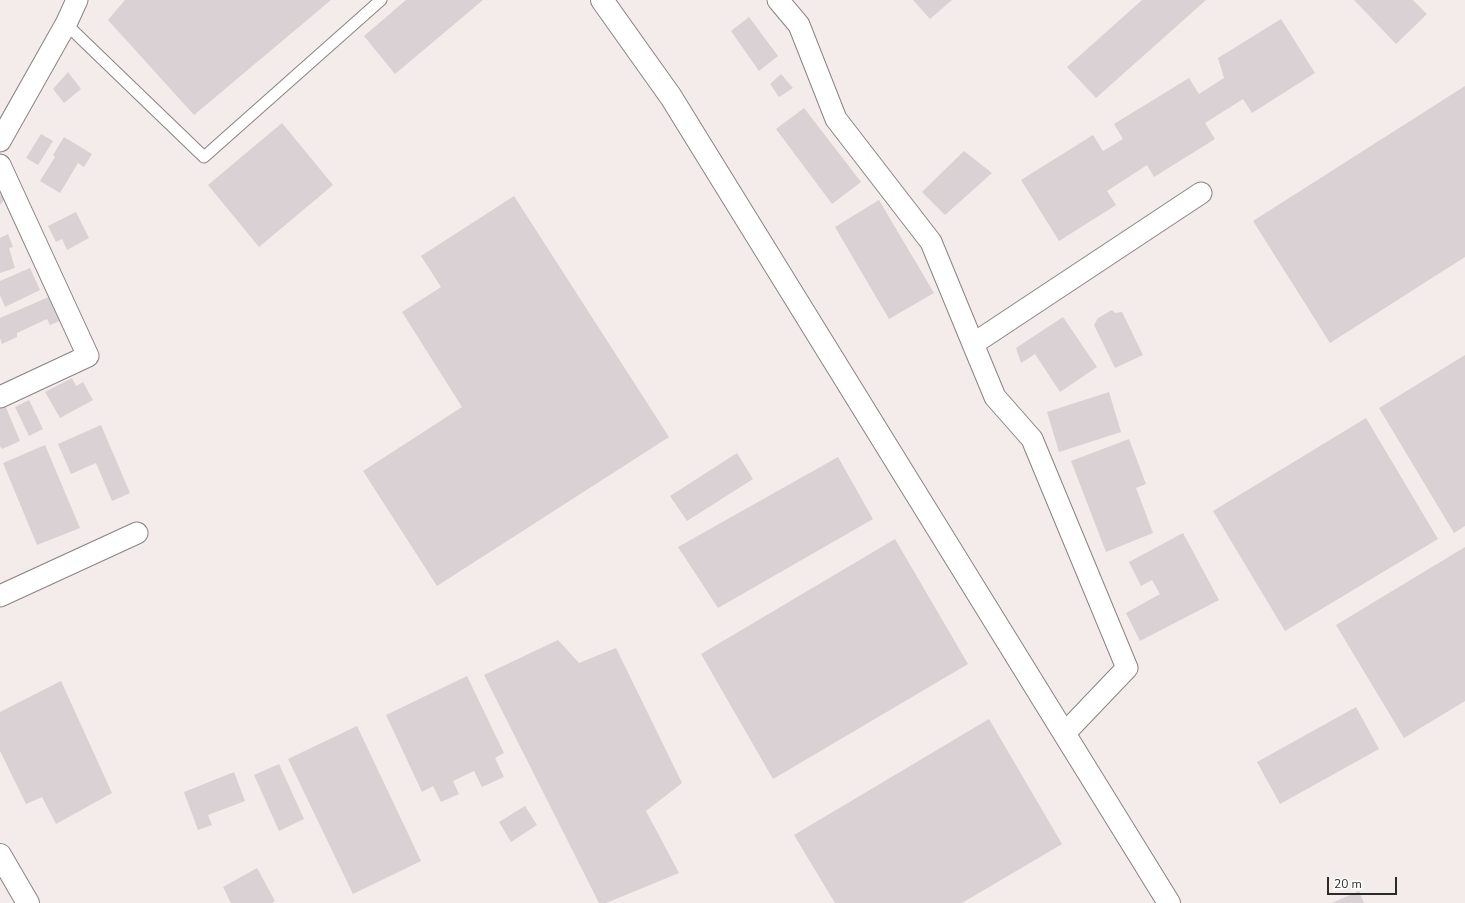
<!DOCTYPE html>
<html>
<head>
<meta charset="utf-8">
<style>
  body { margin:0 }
  #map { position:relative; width:1465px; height:903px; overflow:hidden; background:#f4ebeb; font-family:"Nunito Sans",sans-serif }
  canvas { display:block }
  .scale { position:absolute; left:1327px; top:877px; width:70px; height:18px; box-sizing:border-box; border:2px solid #2d2a2a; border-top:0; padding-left:5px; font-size:12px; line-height:14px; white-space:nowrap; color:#2d2a2a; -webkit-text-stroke:3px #fff; paint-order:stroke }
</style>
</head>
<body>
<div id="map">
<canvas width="1465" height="903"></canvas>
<div class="scale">20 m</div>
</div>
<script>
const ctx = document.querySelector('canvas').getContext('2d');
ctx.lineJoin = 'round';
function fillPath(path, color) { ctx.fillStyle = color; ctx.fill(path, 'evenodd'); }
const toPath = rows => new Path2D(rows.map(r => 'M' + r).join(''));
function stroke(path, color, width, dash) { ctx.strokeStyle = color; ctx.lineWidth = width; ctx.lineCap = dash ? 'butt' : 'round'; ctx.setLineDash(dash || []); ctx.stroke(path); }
const building = toPath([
  [125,0,331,0,194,115,108,20],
  [406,0,483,0,395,74,364,36],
  [913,0,952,0,930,19],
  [1142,0,1206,0,1096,98,1067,67],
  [1354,0,1413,0,1427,14,1396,44],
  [749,17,778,56,759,71,731,31],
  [1281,19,1315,73,1252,113,1243,99,1205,123,1215,139,1154,177,1147,165,1107,191,1116,205,1059,241,1021,180,1093,135,1103,151,1123,139,1114,124,1189,78,1199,94,1224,78,1218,58],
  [68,72,81,89,64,103,53,89],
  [781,74,793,88,779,97,770,84],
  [1465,86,1465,257,1330,343,1253,221],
  [804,108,861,182,832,204,776,129],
  [282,123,333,185,259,247,208,185],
  [41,134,53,141,38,165,26,158],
  [64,137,92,154,84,167,78,163,60,193,40,181,55,157,53,155],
  [964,151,992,173,945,215,922,192],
  [0,194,5,199,0,205],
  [514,196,669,437,437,586,363,471,462,407,402,312,441,287,421,256],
  [879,200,934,293,889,319,835,227],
  [76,212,89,238,67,250,62,239,56,242,48,226],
  [8,234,13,247,9,248,15,268,0,273,0,238],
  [30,268,40,290,5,307,0,295,0,281],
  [51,296,62,320,50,325,47,319,17,333,17,337,2,344,0,338,0,318],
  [1112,310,1115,313,1122,312,1143,355,1115,368,1094,325,1098,318],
  [1063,317,1097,367,1060,392,1035,354,1021,363,1016,348],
  [1465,355,1465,526,1454,533,1379,408],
  [72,378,76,386,83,382,93,400,60,418,45,392],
  [1109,392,1121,432,1059,452,1047,412],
  [29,400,43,429,29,436,15,407],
  [5,405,20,441,2,449,0,446,0,407],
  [1366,418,1438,539,1285,631,1213,511],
  [101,425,130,493,112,501,96,463,71,474,58,444],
  [1129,439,1146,484,1136,488,1153,533,1106,552,1071,461],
  [45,445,80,528,37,545,3,463],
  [737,453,753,479,687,521,670,496],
  [838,457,873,519,718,608,678,547],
  [1183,533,1219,600,1140,641,1126,613,1160,594,1152,580,1141,586,1129,562],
  [895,539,968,664,773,779,701,654],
  [1465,547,1465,701,1404,738,1336,625],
  [558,640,579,663,616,648,682,783,646,811,679,873,606,903,599,903,484,675],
  [467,676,504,753,495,758,504,777,482,787,474,771,453,781,459,794,441,802,433,786,422,792,386,715],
  [61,681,112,793,56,824,42,797,26,804,0,751,0,712],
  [1356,707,1379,749,1280,804,1257,762],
  [989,719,1062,844,962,903,835,903,794,835],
  [357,726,421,861,353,894,288,759],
  [279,764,304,819,279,831,254,775],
  [234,772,245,801,208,815,212,825,198,830,184,792],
  [525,806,537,825,511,842,499,822],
  [257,868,275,901,272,903,231,903,223,887],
  [1359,891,1364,903,1332,903]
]);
const service = toPath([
  [66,24,204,157,381,0]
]);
const minor = toPath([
  [778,0,799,25,836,119,931,242,973,344],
  [0,141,66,24,77,0],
  [0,165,88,356,0,397],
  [0,596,137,533],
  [1065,733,1127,668,1032,439,995,397,973,344,1201,193]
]);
const tertiary = toPath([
  [602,0,671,97,1169,903],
  [0,855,28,903]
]);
fillPath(building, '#d9d1d4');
stroke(service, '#8b8383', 13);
stroke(minor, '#8b8383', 23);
stroke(tertiary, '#8b8383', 24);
stroke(service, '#fff', 11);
stroke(minor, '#fff', 21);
stroke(tertiary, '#fff', 22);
</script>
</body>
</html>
